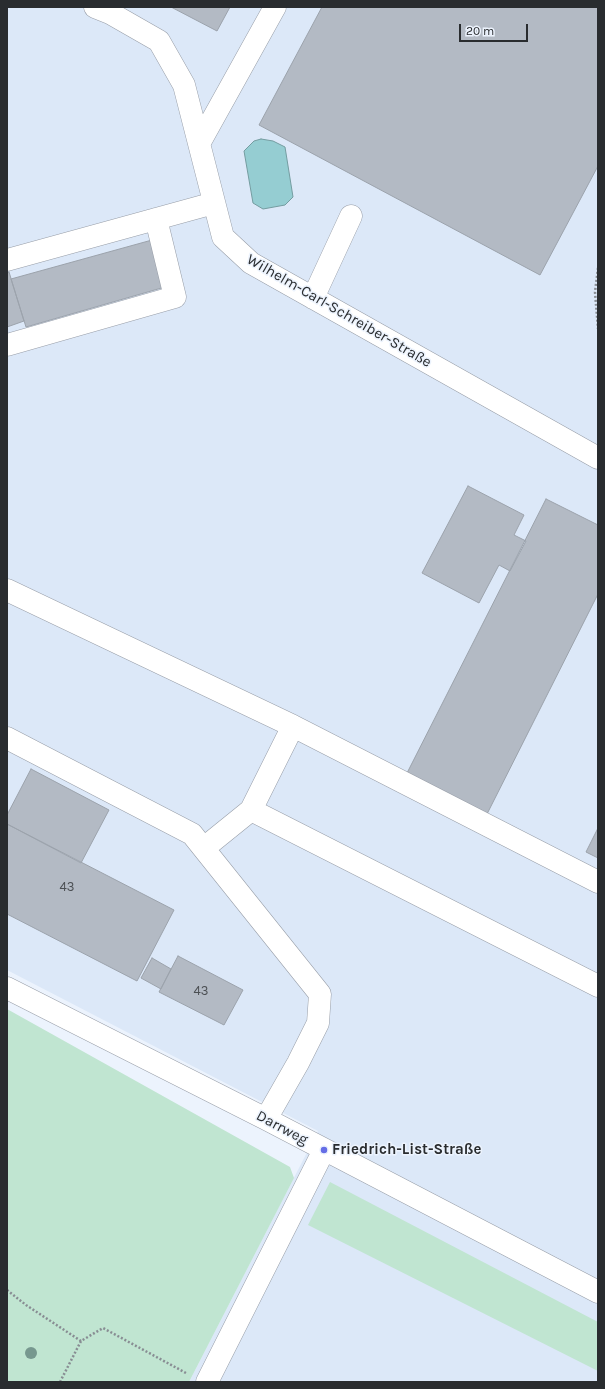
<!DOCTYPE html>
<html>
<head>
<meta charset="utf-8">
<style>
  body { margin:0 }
  #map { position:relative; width:605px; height:1389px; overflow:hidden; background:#ecf3fd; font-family:Karla,sans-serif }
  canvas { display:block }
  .frame { position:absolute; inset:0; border:8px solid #292c2f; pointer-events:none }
  .scale { position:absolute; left:459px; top:24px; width:69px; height:18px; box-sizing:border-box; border:2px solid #292c2f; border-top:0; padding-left:5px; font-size:12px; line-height:14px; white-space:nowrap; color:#292c2f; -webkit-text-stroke:3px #ecf3fd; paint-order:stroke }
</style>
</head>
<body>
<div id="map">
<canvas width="605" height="1389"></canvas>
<div class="frame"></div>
<div class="scale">20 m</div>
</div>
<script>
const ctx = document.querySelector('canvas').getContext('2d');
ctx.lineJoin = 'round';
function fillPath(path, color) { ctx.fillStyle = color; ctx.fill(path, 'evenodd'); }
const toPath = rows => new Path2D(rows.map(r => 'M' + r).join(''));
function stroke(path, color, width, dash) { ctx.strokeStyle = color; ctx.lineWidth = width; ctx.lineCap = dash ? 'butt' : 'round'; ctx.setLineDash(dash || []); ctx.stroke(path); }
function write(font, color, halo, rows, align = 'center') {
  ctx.font = font + ' Karla,sans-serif'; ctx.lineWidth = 3; ctx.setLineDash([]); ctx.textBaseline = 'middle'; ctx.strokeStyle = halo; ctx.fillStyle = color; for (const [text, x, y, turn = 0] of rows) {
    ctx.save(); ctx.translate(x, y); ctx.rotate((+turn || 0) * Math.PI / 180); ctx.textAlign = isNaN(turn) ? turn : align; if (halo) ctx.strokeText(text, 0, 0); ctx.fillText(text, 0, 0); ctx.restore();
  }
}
const built = toPath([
  [7,7,598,7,598,1382,189,1382,318,1131,7,970]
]);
const green = toPath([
  [7,1009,290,1167,294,1178,189,1382,7,1382],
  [330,1182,598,1322,598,1371,308,1225]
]);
const water = toPath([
  [261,139,273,141,285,147,293,197,285,205,263,209,253,203,244,151,254,141,261,139]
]);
const building = toPath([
  [171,7,230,7,217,31,171,7],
  [322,7,598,7,598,166,540,275,259,125,322,7],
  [152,240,165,287,26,327,11,279,152,240],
  [9,272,24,321,7,327,7,273,9,272],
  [468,486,524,515,514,535,526,541,510,571,499,565,479,603,422,573,468,486],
  [546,499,598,525,598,594,485,818,405,777,546,499],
  [31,769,109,810,81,863,7,824,7,815,31,769],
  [7,824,174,910,137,981,7,914,7,824],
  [598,828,598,858,586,852,598,828],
  [178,956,243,990,224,1025,159,992,178,956],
  [152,958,171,969,161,989,141,978,152,958]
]);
const path = toPath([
  [598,268,595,292,598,329],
  [7,1290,26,1305,81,1341],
  [60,1382,81,1341,103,1328,186,1373]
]);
const minor = toPath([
  [95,7,110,13,159,41,184,85,223,237,251,263,598,458],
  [200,142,275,7],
  [7,260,214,203],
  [313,298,351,216],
  [7,345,175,297,156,219],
  [7,590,293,726,598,882],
  [7,738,192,834,320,994,318,1023,298,1063,266,1119],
  [251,810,598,986],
  [204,848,251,810,293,726],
  [7,988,266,1119,598,1292],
  [207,1382,324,1150]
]);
const trees = [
  [31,1353]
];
const markers = [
  [324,1150,4,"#656de6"]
];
const numberNames = [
  ["43",67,887],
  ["43",201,991]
];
const streetNames = [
  ["Wilhelm-Carl-Schreiber-Straße",339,311,30],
  ["Darrweg",282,1128,28]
];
const poiNames = [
  ["Friedrich-List-Straße",332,1150]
];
fillPath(built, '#dce8f8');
fillPath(green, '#c0e5d1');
fillPath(water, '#95cdd2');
stroke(water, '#759da1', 1);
fillPath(building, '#b3bac4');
stroke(building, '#9ca3ac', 1);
stroke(minor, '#989ea8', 23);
stroke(path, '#888d93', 2.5, [2, 2]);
stroke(minor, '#fff', 22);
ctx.fillStyle = '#77988f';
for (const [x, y] of trees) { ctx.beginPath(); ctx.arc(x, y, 6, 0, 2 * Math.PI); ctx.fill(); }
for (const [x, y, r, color] of markers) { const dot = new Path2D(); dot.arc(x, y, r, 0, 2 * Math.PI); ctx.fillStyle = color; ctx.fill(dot); stroke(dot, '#ecf3fd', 1.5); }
write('13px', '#4c5054', null, numberNames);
write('15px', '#292c2f', '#ecf3fd', streetNames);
write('bold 15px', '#292c2f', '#ecf3fd', poiNames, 'left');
</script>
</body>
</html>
